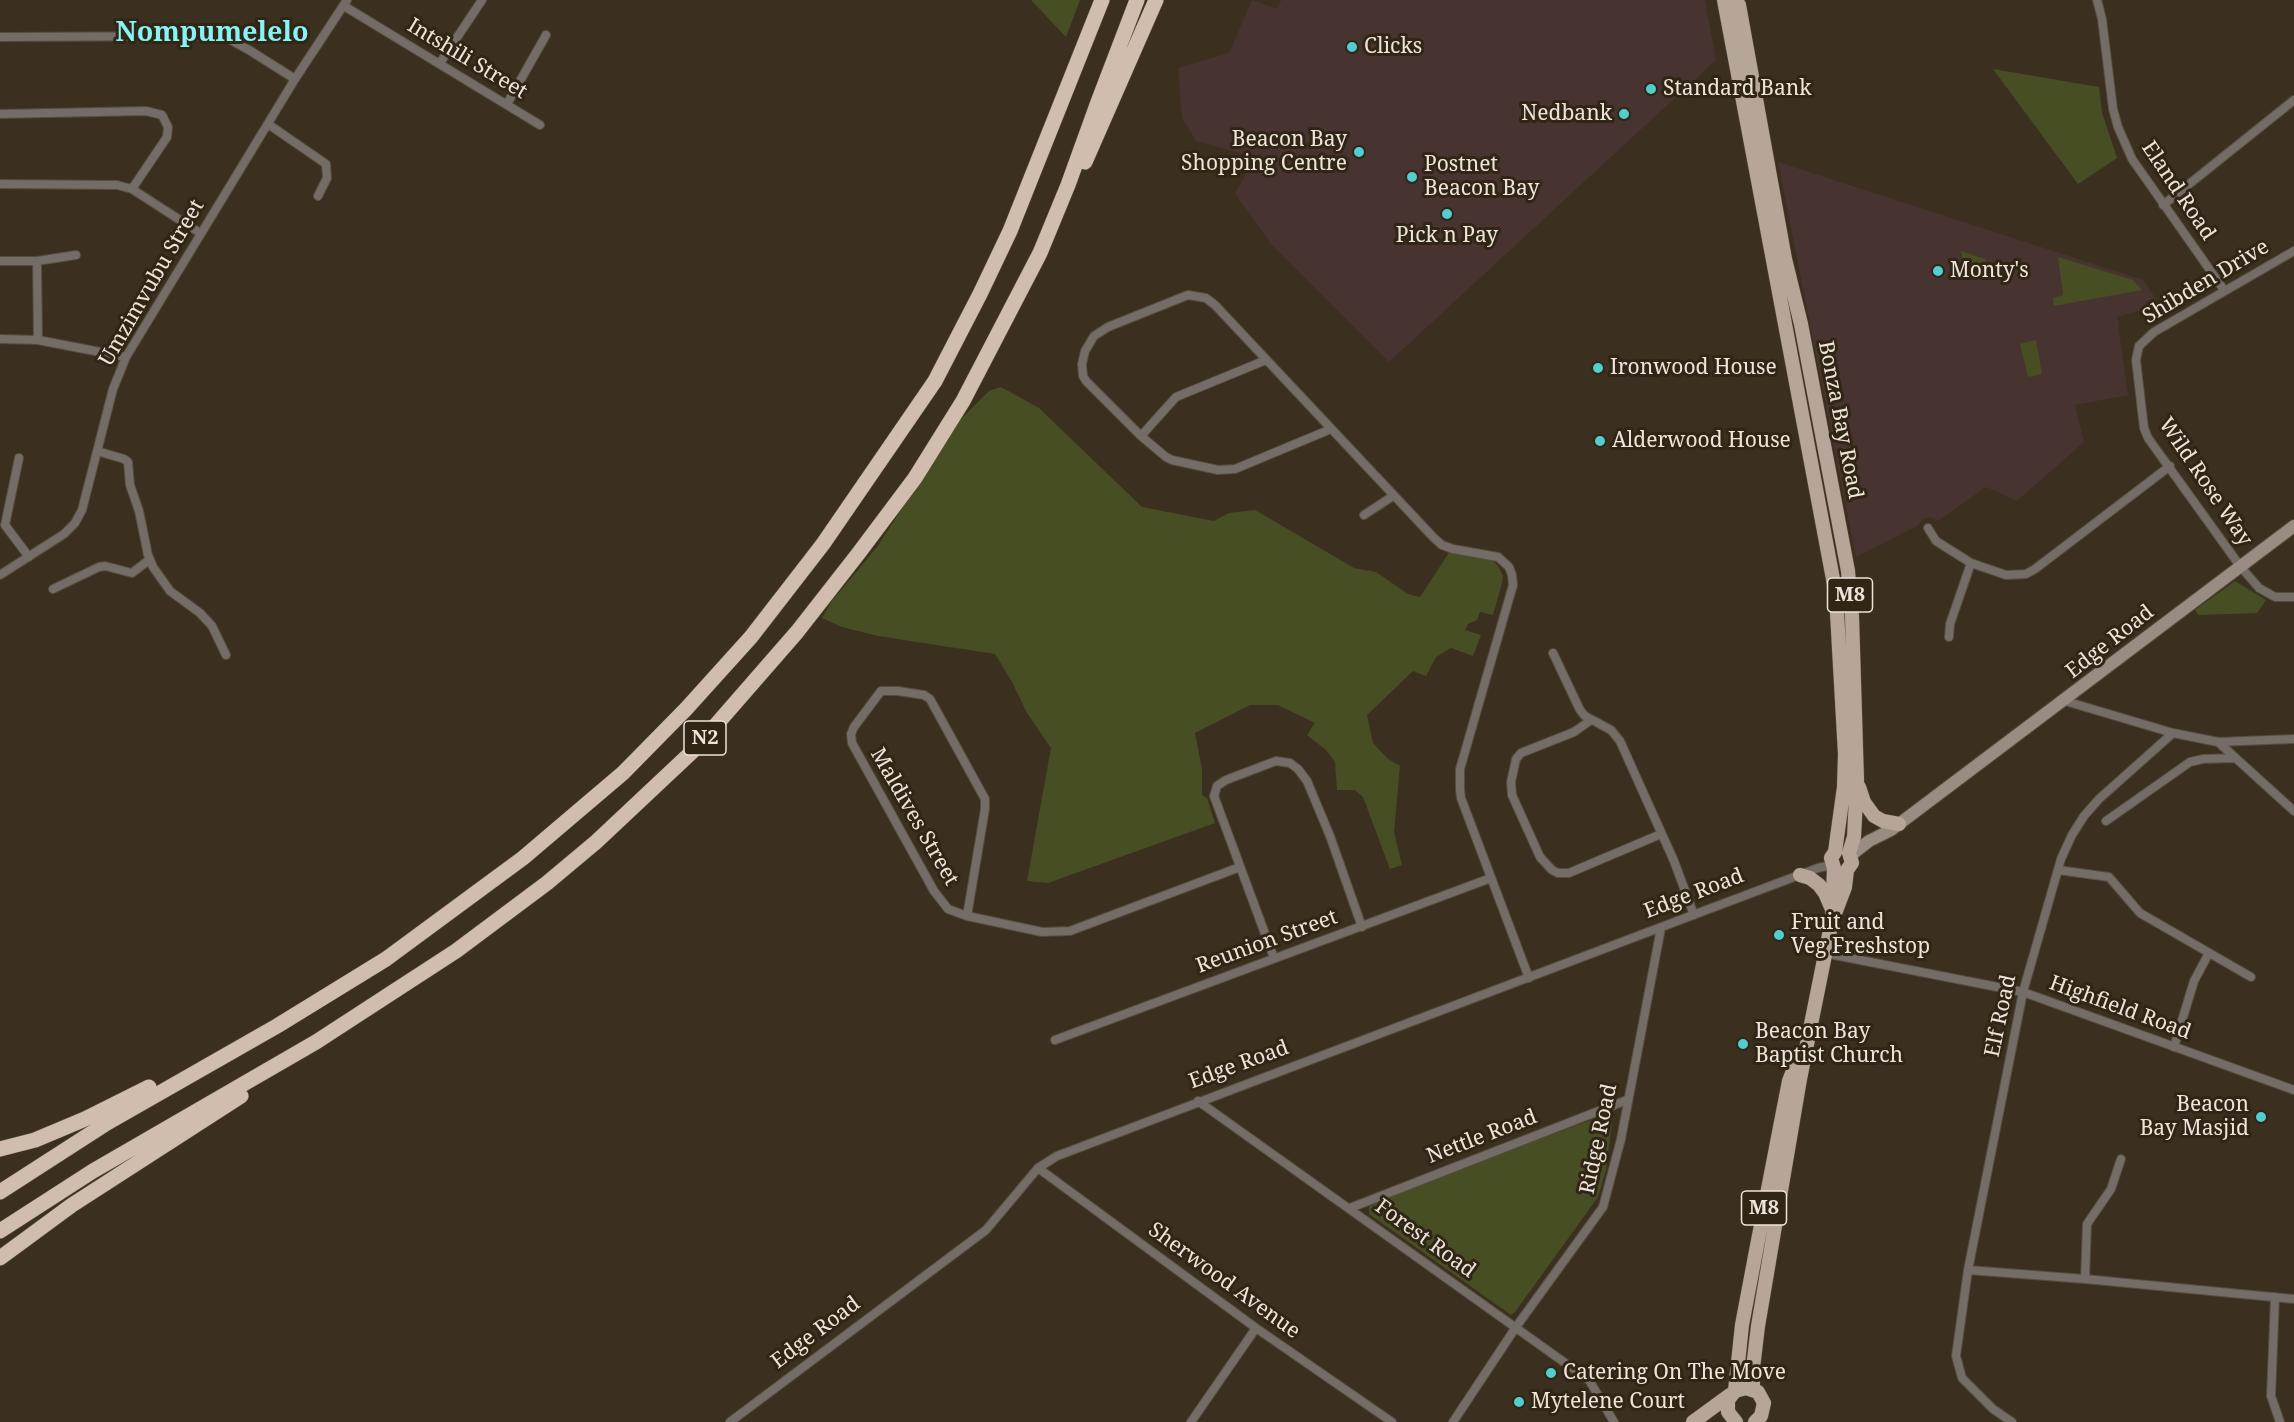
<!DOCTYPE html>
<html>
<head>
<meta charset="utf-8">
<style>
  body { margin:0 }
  canvas { display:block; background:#3b2f1f }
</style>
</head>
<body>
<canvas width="2294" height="1422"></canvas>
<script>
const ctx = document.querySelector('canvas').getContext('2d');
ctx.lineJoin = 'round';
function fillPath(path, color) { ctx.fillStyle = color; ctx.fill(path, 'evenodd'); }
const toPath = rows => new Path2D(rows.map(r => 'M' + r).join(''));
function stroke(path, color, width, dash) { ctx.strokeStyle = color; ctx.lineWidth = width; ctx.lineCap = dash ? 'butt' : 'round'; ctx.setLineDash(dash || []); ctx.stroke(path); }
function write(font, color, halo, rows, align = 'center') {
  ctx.font = font + ' "Noto Serif",serif'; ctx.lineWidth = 6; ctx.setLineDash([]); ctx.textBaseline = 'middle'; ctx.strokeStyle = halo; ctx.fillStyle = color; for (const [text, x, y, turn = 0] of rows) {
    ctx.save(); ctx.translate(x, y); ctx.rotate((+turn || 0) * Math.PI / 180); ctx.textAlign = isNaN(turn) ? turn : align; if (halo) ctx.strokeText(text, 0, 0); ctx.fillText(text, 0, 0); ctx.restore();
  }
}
const commercial = toPath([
  [1252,0,1278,9,1281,0,1705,0,1716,60,1389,362,1273,246,1235,194,1255,157,1196,141,1182,118,1178,68,1229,53],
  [1778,162,2143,280,2160,305,2117,317,2128,395,2075,405,2084,442,2017,501,1986,487,1938,521,1930,517,1923,519,1917,526,1856,557]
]);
const green = toPath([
  [1031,0,1080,0,1066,37],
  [1993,69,2099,87,2102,113,2117,158,2078,184],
  [1961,251,1985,259,1988,274,1966,278],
  [2058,257,2133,280,2142,290,2054,306,2053,298,2063,295],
  [2036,340,2042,374,2028,377,2020,344],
  [1001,387,1039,408,1142,507,1214,521,1229,513,1255,510,1354,568,1376,572,1408,594,1420,597,1450,551,1492,560,1498,566,1503,576,1502,583,1493,615,1480,612,1477,620,1468,624,1465,630,1481,635,1473,656,1451,648,1436,657,1426,676,1413,671,1367,715,1373,743,1388,759,1400,766,1394,832,1402,865,1390,869,1363,797,1355,790,1337,790,1335,762,1326,750,1307,735,1315,723,1278,705,1250,705,1195,733,1202,769,1202,795,1207,798,1215,823,1048,883,1027,881,1051,748,1027,713,1011,680,995,654,878,636,842,627,822,618,832,601,877,547,959,421,989,391],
  [2235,581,2266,600,2257,613,2198,615,2195,610],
  [1610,1113,1613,1115,1606,1170,1598,1197,1515,1312,1511,1315,1369,1214,1369,1205,1377,1200]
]);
const street = toPath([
  [2097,0,2102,19,2113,109,2118,127,2132,159,2224,290],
  [344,6,540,125],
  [0,37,215,36,229,39,249,50,295,79],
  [440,63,482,0],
  [507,104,546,35],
  [0,114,146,111,162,115,168,127,167,137,132,189],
  [268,124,326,164,327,178,318,196],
  [0,184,117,185,132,189,200,233],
  [2163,205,2294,100],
  [2294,251,2154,332,2139,346,2136,360,2144,428,2148,438,2240,566,2259,588,2275,597,2294,597],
  [0,261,37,261,76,255],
  [37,261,38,340],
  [0,339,38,340,126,357],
  [1331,429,1235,469,1218,470,1172,460,1166,457,1141,436,1086,381,1083,376,1082,364,1085,351,1094,336,1108,327,1188,295,1206,298,1215,305,1434,538,1442,545,1453,549,1498,557,1509,567,1512,575,1513,585,1460,769,1460,789,1461,798,1529,978],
  [1141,436,1176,397,1266,360],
  [97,451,124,459,128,462,130,485,139,511,148,555,153,567,170,591,200,613,212,626,226,655],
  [19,458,5,525,29,557],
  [1364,515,1393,496],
  [1928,528,1936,541,1971,563,2006,575,2026,574,2035,569,2170,466],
  [0,575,64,534,75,523,82,510,113,389,126,357,295,79,347,0],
  [53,589,99,567,105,566,132,573,149,560],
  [1949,637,1950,624,1971,563],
  [1553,653,1580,710,1585,716,1611,730,1620,741,1674,861,1694,915],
  [2065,701,2173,733,2218,742,2294,739],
  [1591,720,1574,732,1521,753,1516,759,1511,782,1512,795,1540,857,1552,870,1558,873,1569,873,1661,834],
  [2218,742,2294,811],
  [2106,821,2190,762,2203,759,2234,758],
  [2058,870,2109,877,2140,913,2251,977],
  [967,916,985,809,985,799,930,699,924,695,898,691,881,691,854,727,851,734,852,743,934,891,948,909,967,916,1042,932,1070,931,1240,867],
  [1824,953,2023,992,2294,1090],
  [1274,958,1214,796,1217,786,1226,780,1276,761,1290,763,1298,769,1307,781,1330,836,1362,927],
  [1055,1040,1491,878],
  [2174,1047,2194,981,2209,953],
  [1198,1101,1589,1380,1614,1422],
  [1038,1168,1256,1328,1392,1422],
  [1350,1208,1627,1100],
  [1968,1270,2085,1279,2294,1299],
  [2085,1279,2087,1224,2111,1189,2121,1159],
  [2275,1297,2271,1396,2280,1422],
  [730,1422,986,1230,1038,1168,1057,1156,1709,909,1818,868,1832,865],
  [1191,1422,1256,1328],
  [1453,1422,1516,1327,1603,1207,1621,1139,1661,928],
  [2012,1422,1993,1409,1962,1378,1956,1356,1968,1270,2023,992,2061,859,2072,835,2084,816,2099,799,2173,733]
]);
const secondary = toPath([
  [1851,855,1869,841,1891,830,2294,526]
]);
const primary = toPath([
  [1724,0,1836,595,1845,754,1844,787,1835,852,1831,858,1834,868,1832,920,1800,1079,1758,1326,1753,1368,1753,1389],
  [1736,0,1739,5,1785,259,1801,324,1848,571,1852,616,1857,780,1854,837,1849,853,1852,863,1847,870,1845,887,1834,916],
  [1859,787,1864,802,1874,816,1883,821,1899,824],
  [1800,875,1810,878,1819,885,1825,893,1831,907],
  [1735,1391,1742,1325,1756,1251,1789,1081,1798,1058],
  [1693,1422,1730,1395],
  [1736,1422,1728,1412,1728,1400,1735,1391,1746,1388,1758,1392,1764,1403,1761,1416,1755,1422]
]);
const highway = toPath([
  [1085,162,1156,0],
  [0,1149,35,1140,85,1119,149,1087],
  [0,1192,107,1123,277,1026,386,959,523,858,623,773,686,709,751,637,823,544,935,381,980,294,1010,231,1102,0],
  [0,1231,93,1171,316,1042,456,951,547,883,596,842,695,749,797,632,858,554,915,478,963,401,1040,253,1068,185,1098,102,1137,0],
  [0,1258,72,1205,241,1096]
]);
const markers = [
  [1352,47,6,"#52cdd0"],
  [1651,89,6,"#52cdd0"],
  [1624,114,6,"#52cdd0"],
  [1359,152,6,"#52cdd0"],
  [1412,177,6,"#52cdd0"],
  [1447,214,6,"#52cdd0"],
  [1938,271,6,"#52cdd0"],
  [1598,368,6,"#52cdd0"],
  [1600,441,6,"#52cdd0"],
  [1779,935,6,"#52cdd0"],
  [1743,1044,6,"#52cdd0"],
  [2261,1117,6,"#52cdd0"],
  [1551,1373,6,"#52cdd0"],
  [1519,1402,6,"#52cdd0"]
];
const shields = [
  [1850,595,45],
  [705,738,42],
  [1764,1208,45]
];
const shieldNames = [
  ["M8",1850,595],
  ["N2",705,738],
  ["M8",1764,1208]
];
const poiNames = [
  ["Clicks",1364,47],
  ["Standard Bank",1663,89],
  ["Nedbank",1612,114,"right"],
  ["Beacon Bay",1347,140,"right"],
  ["Shopping Centre",1347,164,"right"],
  ["Postnet",1424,165],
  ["Beacon Bay",1424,189],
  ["Pick n Pay",1447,236,"center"],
  ["Monty's",1950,271],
  ["Ironwood House",1610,368],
  ["Alderwood House",1612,441],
  ["Fruit and",1791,923],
  ["Veg Freshstop",1791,947],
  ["Beacon Bay",1755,1032],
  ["Baptist Church",1755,1056],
  ["Beacon",2249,1105,"right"],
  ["Bay Masjid",2249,1129,"right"],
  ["Catering On The Move",1563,1373],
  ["Mytelene Court",1531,1402]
];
const streetNames = [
  ["Intshili Street",467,59,31],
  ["Eland Road",2178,191,56],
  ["Shibden Drive",2206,282,-31],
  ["Umzimvubu Street",152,283,-60],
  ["Bonza Bay Road",1840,420,79],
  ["Wild Rose Way",2205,482,56],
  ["Edge Road",2110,642,-38],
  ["Maldives Street",914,817,60],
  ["Edge Road",1694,894,-21],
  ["Reunion Street",1267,942,-20],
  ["Highfield Road",2120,1008,20],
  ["Elf Road",2001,1016,-78],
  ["Edge Road",1239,1065,-20],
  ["Nettle Road",1482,1137,-21],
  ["Ridge Road",1599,1139,-78],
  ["Forest Road",1425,1239,36],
  ["Sherwood Avenue",1224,1281,36],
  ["Edge Road",816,1333,-37]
];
const districtNames = [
  ["Nompumelelo",212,33]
];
fillPath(commercial, '#473330');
fillPath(green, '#474e24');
stroke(street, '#574c3d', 10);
stroke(secondary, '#574c3d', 14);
stroke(primary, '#574c3d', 15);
stroke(highway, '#574c3d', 16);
stroke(street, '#746c66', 8);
stroke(secondary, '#998d83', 12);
stroke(primary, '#b6a699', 14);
stroke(highway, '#d0bdad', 15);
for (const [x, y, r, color] of markers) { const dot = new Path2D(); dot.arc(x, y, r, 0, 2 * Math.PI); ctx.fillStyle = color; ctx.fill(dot); stroke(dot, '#312516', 2); }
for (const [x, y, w] of shields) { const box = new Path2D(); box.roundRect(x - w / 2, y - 17, w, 34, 4.5); ctx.fillStyle = '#312516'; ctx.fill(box); stroke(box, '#ede5db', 1.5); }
write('bold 20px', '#ede5db', null, shieldNames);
write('21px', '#ede5db', '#312516', poiNames, 'left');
write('21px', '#ede5db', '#312516', streetNames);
write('bold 27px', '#87f3f5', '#312516', districtNames);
</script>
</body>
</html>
